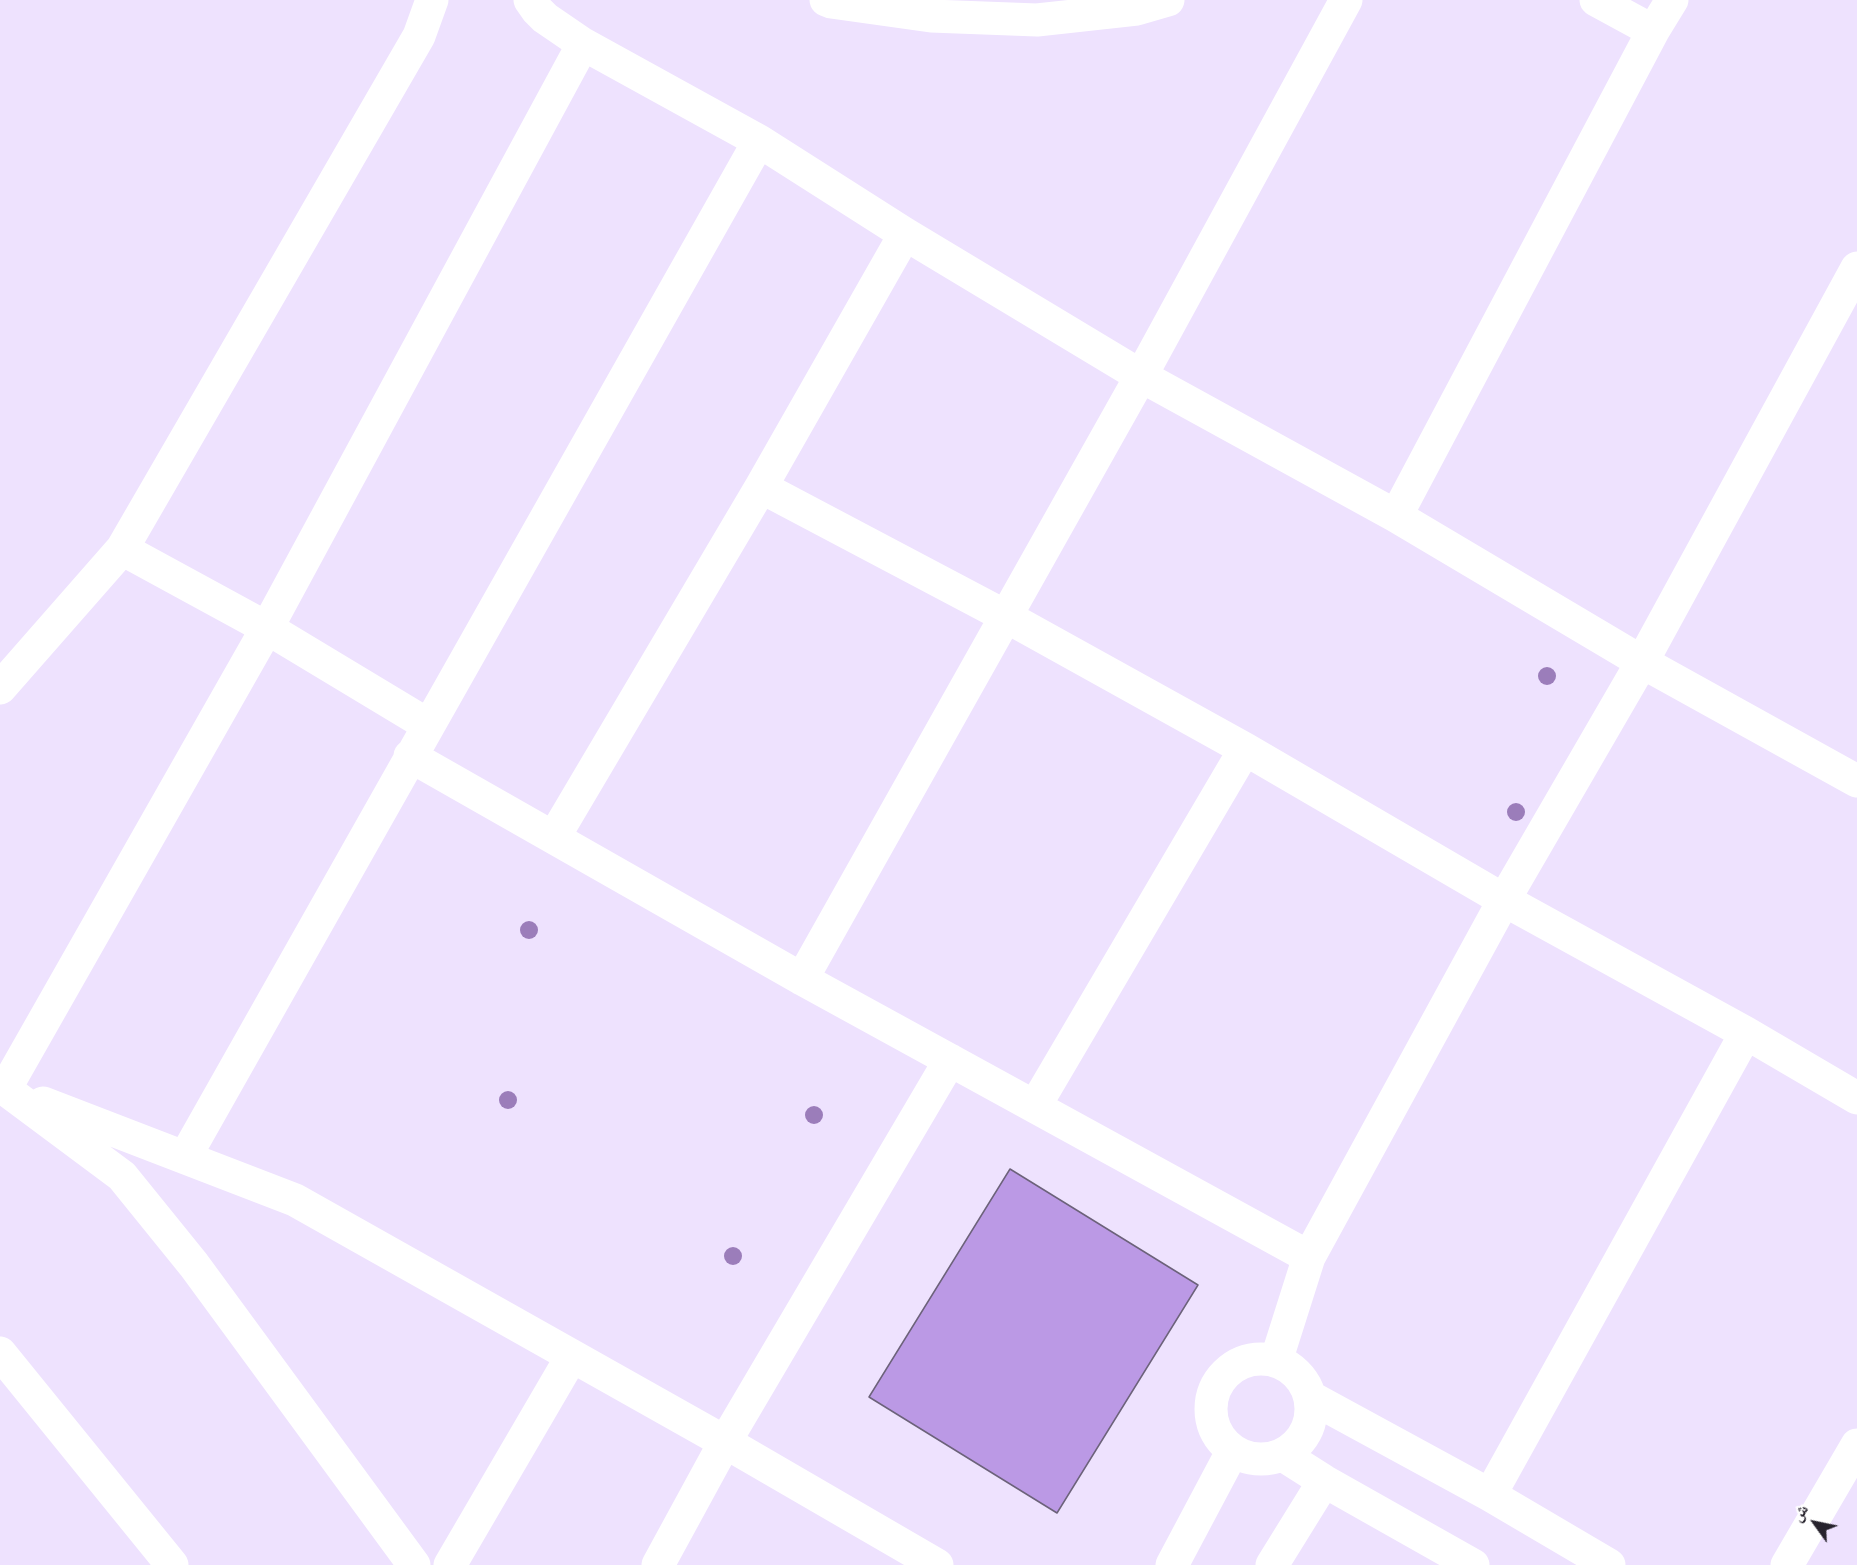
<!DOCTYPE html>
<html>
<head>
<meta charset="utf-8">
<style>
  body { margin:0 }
  #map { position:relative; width:1857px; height:1565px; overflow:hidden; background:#eee2fe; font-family:Poppins,"Noto Naskh Arabic",sans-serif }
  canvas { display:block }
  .north { position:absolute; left:1785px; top:1493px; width:60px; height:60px; -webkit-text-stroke:4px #fff; paint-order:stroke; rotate:303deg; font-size:16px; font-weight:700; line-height:24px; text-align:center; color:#27232d }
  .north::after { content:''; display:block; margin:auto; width:21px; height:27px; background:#27232d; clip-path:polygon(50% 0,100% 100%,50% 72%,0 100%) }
</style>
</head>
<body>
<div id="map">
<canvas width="1857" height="1565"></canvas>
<div class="north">ش</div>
</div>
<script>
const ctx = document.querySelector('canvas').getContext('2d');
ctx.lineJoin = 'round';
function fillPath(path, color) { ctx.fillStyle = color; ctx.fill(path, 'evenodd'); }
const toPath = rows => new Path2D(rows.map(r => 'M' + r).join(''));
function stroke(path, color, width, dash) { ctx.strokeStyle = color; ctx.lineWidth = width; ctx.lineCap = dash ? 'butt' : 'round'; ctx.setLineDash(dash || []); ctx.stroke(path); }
const building = toPath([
  [1010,1169,1198,1285,1057,1513,869,1397,1010,1169]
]);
const street = toPath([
  [530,0,537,10,545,18,583,44,759,141,905,234,1141,376,1396,516,1642,662,1857,781],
  [826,0,831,2,931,16,1037,20,1137,9,1168,0],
  [1596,0,1653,31],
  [761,487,1007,617,1245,749,1504,900,1746,1033,1857,1098],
  [1396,516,1653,31,1672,0],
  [122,549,267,628,428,725],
  [0,688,122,549,419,36,432,0],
  [410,756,802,979,1309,1257],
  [554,837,761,487,905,234],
  [802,979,1141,376,1346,0],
  [43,1103,295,1200,725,1442,937,1565],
  [1035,1106,1245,749],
  [185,1157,759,141],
  [0,1353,172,1565],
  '1211 1409a50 50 0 1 1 100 0a50 50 0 1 1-100 0Z',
  [1276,1361,1309,1257,1504,900,1642,662,1857,268],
  [1310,1397,1490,1495,1609,1565],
  [1283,1455,1324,1481,1473,1565],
  [1490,1495,1746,1033],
  [414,1565,194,1265,122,1176,5,1089,267,628,583,44],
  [450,1565,572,1356],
  [658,1565,725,1442,950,1060],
  [1172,1565,1232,1452],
  [1272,1565,1324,1481],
  [1787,1565,1857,1445]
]);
const trees = [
  [1547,676],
  [1516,812],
  [529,930],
  [508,1100],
  [814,1115],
  [733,1256]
];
fillPath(building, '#bb99e5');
stroke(building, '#6c627a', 1.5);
stroke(street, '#fff', 33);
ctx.fillStyle = '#9b7dba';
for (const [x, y] of trees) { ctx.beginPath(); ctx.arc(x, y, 9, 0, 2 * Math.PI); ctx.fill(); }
</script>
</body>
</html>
